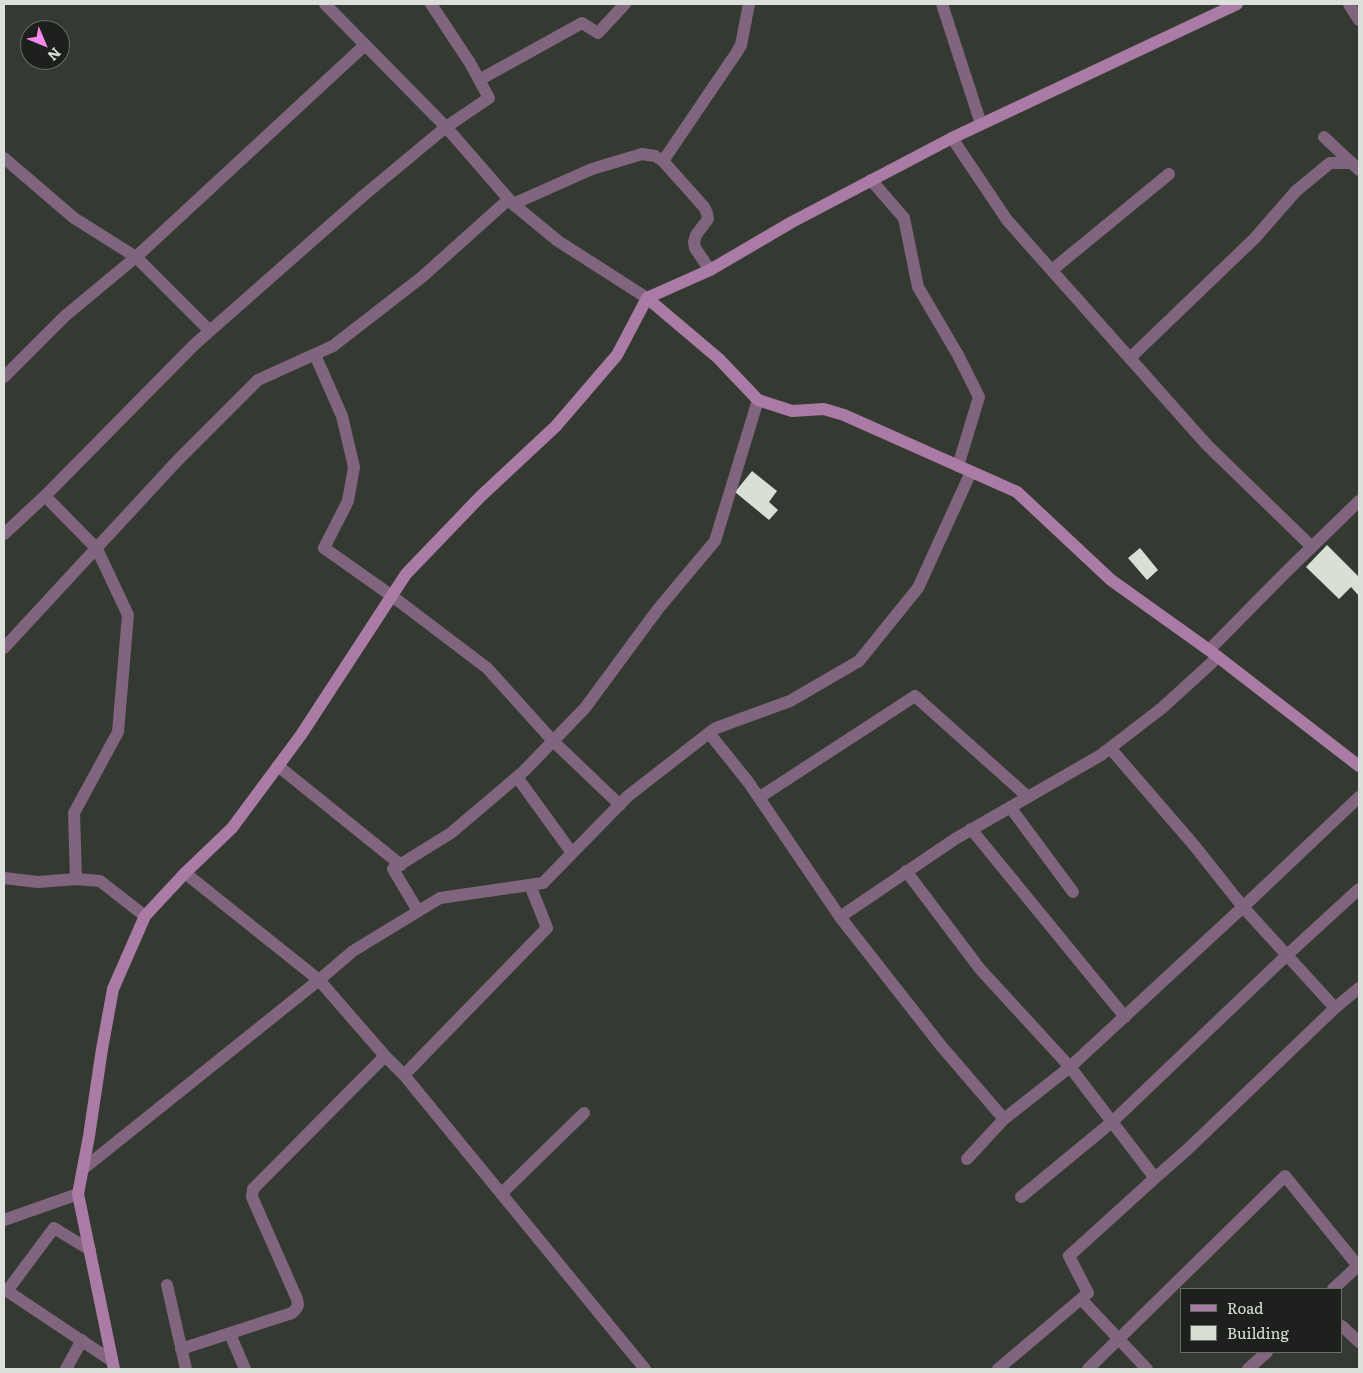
<!DOCTYPE html>
<html>
<head>
<meta charset="utf-8">
<style>
  body { margin:0 }
  #map { position:relative; width:1363px; height:1373px; overflow:hidden; background:#343a32; font-family:Literata,serif }
  canvas { display:block }
  .frame { position:absolute; inset:0; border:5px solid #dce0da; pointer-events:none }
  .legend { position:absolute; left:1180px; top:1288px; width:162px; height:65px; box-sizing:border-box; background:#1d201c; border:1px solid #696d68; margin:0; padding:6px 9px; list-style:none; font-size:15px; color:#dce0da }
  .legend li { display:flex; align-items:center; gap:10px; height:25px }
  .legend b { width:25px; border:1px solid #696d68 }
  .north { position:absolute; left:20px; top:20px; width:50px; height:50px; box-sizing:border-box; background:#1d201c; border:1px solid #696d68; border-radius:50%; rotate:135deg; font-size:14px; font-weight:700; line-height:20px; text-align:center; color:#dce0da }
  .north::after { content:''; display:block; margin:auto; width:18px; height:22px; background:#f788ec; clip-path:polygon(50% 0,100% 100%,50% 72%,0 100%) }
</style>
</head>
<body>
<div id="map">
<canvas width="1363" height="1373"></canvas>
<div class="frame"></div>
<ul class="legend">
<li><b style="height:6px;background:#aa7ba4"></b>Road</li>
<li><b style="height:14px;background:#d8e0d5"></b>Building</li>
</ul>
<div class="north">N</div>
</div>
<script>
const ctx = document.querySelector('canvas').getContext('2d');
ctx.lineJoin = 'round';
function fillPath(path, color) { ctx.fillStyle = color; ctx.fill(path, 'evenodd'); }
const toPath = rows => new Path2D(rows.map(r => 'M' + r).join(''));
function stroke(path, color, width, dash) { ctx.strokeStyle = color; ctx.lineWidth = width; ctx.lineCap = dash ? 'butt' : 'round'; ctx.setLineDash(dash || []); ctx.stroke(path); }
const building = toPath([
  [752,471,777,491,769,502,778,510,769,520,735,492],
  [1327,545,1359,577,1359,596,1351,587,1339,599,1306,567],
  [1140,548,1158,570,1147,580,1128,558]
]);
const minor = toPath([
  [325,4,446,127,513,204,558,241,647,298],
  [942,4,981,124],
  [1349,4,1359,20],
  [479,80,582,23,598,33,625,4],
  [1324,137,1359,170],
  [952,138,1007,220,1207,445,1312,547],
  [4,158,74,218,136,257,210,331],
  [663,161,737,52,741,45,749,4],
  [871,180,904,218,918,287,958,355,979,397,958,466],
  [513,204,592,169,642,154,655,156,663,161,704,207,707,213,708,219,696,235,694,242,695,248,710,270],
  [1052,270,1169,174],
  [315,355,342,416,354,467,348,501,324,548,392,596,487,668,553,741,620,805],
  [1130,358,1255,238,1296,191,1330,163,1352,163],
  [4,377,65,316,136,257,365,45],
  [45,496,97,549,128,615,118,732,74,813,76,879],
  [4,534,45,496,195,344,363,196,446,127,489,98,470,63,431,4],
  [4,648,177,461,258,380,333,346,422,277,509,199],
  [1218,657,1162,708,1101,755,955,839,840,917,942,1047,1004,1119,1070,1067,1243,907,1359,797],
  [709,733,749,783,840,917],
  [1110,748,1193,844,1243,907,1335,1008,1359,988],
  [278,766,401,865],
  [517,777,572,853],
  [760,797,915,696,1028,797],
  [1010,807,1073,892],
  [971,829,1125,1017],
  [906,871,980,969,1070,1067,1155,1178,1189,1148,1335,1008],
  [418,911,393,869,451,833,524,771,585,708,658,609,715,541,758,400],
  [404,1075,547,928,530,885],
  [967,1159,1004,1119],
  [83,1169,319,980,353,951,440,898,543,883,628,796,709,733,716,728,790,701,859,661,918,588,971,472],
  [502,1193,584,1113],
  [1021,1197,1112,1122,1287,955,1359,889],
  [4,1220,78,1194],
  [90,1250,54,1228,7,1291,112,1361],
  [167,1285,186,1369],
  [1333,1289,1359,1265],
  [1081,1299,1147,1369],
  [1342,1326,1359,1342],
  [230,1334,245,1369],
  [181,1349,292,1313,296,1309,298,1305,297,1299,252,1197,253,1189,385,1056],
  [66,1369,82,1340],
  [998,1369,1088,1293,1069,1256,1155,1178],
  [1088,1369,1285,1176,1358,1266],
  [1248,1369,1267,1352]
]);
const tertiary = toPath([
  [1209,650,1285,573,1359,501],
  [185,873,319,980,385,1056,404,1075,645,1369],
  [4,878,38,882,76,879,100,881,145,916]
]);
const secondary = toPath([
  [647,298,718,358,758,400,792,411,824,409,844,415,1017,492,1111,580,1209,650,1359,766],
  [114,1369,78,1194,89,1136,102,1049,113,989,145,916,185,873,232,828,301,735,406,574,480,497,556,426,617,355,647,298,710,270,792,222,952,138,1237,4]
]);
fillPath(building, '#d8e0d5');
stroke(minor, '#81647d', 12);
stroke(tertiary, '#81647d', 12);
stroke(secondary, '#aa7ba4', 12);
</script>
</body>
</html>
